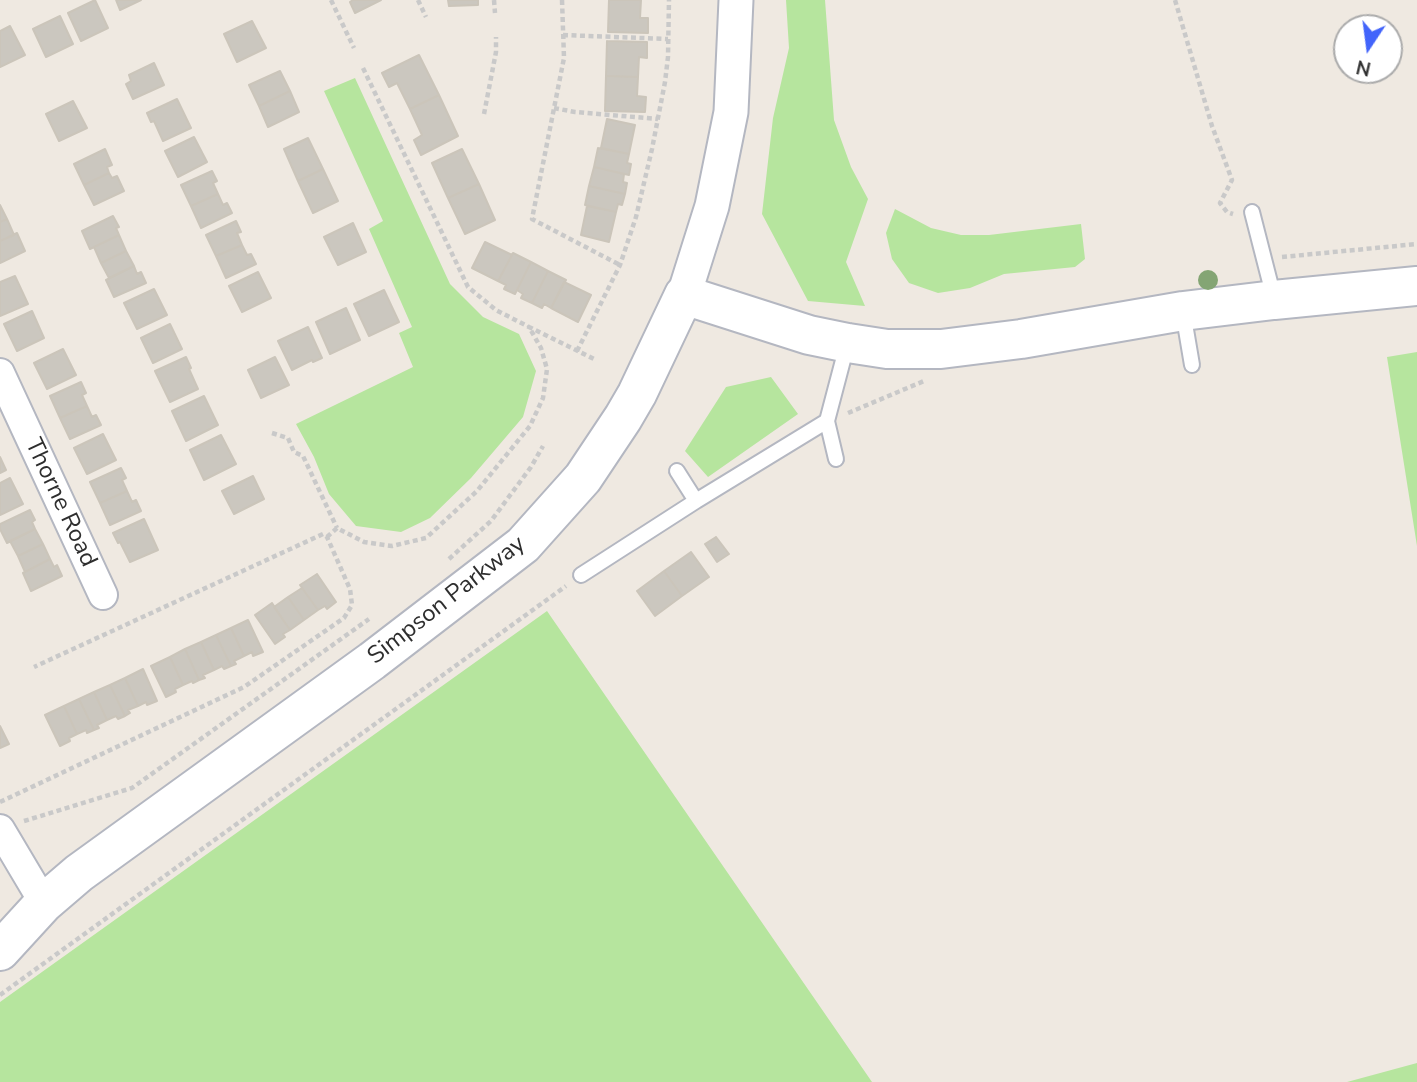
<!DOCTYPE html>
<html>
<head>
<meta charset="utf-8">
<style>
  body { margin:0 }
  #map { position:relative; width:1417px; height:1082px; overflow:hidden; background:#efe9e1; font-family:"Nunito Sans",sans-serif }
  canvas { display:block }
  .north { position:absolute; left:1333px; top:14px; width:70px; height:70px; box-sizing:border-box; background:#fff; border:2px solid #ababab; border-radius:50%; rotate:193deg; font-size:19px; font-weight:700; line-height:28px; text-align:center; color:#2e2e2e }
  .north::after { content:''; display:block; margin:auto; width:24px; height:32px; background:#4264fb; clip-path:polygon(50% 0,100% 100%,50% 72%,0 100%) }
</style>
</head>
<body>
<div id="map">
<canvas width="1417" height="1082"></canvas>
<div class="north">N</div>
</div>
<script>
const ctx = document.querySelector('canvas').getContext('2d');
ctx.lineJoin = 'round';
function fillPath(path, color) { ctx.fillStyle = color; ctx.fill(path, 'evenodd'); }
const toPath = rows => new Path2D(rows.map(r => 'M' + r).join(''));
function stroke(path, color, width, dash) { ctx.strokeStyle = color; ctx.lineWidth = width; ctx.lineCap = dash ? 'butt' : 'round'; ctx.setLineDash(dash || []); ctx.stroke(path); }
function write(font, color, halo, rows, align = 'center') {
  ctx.font = font + ' "Nunito Sans",sans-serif'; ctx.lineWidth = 5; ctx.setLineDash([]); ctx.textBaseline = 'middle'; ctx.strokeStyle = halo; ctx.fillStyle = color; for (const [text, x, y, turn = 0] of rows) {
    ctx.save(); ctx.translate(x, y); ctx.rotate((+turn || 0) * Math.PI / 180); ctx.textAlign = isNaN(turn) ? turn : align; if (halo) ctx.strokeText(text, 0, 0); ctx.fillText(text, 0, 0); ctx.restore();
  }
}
const green = toPath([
  [786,0,825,0,834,120,851,167,868,199,846,262,865,306,808,301,762,214,773,118,789,48],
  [355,78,450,284,483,317,519,334,536,371,523,417,471,478,430,518,401,532,356,526,329,494,314,457,296,424,413,367,399,333,412,327,369,229,383,221,324,91],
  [895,209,931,228,961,235,989,235,1081,224,1085,259,1075,267,1004,274,970,288,938,293,909,283,892,259,886,233],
  [1417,352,1417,546,1387,357],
  [771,377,798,414,708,477,685,451,726,387],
  [547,611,872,1082,0,1082,0,1002],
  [1417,1063,1417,1082,1347,1082]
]);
const building = toPath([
  [95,0,108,28,81,41,68,13,95,0],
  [116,0,141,0,120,10,116,0],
  [353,0,381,0,355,13,350,2,353,0],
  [448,0,478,0,478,5,449,6,448,0],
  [609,0,641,0,640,18,648,18,648,33,608,32,609,0],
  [60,16,73,44,46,57,33,29,60,16],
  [252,21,266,48,237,62,224,34,252,21],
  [10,26,25,55,0,67,0,31,10,26],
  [607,41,647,42,647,58,639,57,638,77,606,76,607,41],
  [419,55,439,95,410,109,397,83,389,87,382,73,419,55],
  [154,63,164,85,133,99,126,84,131,81,129,75,154,63],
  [280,71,290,91,259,106,249,85,280,71],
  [606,76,638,77,637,96,646,97,645,112,605,111,606,76],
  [290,91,299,112,268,127,259,106,290,91],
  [439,95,458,136,421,155,414,140,422,135,410,109,439,95],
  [177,99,191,128,163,141,154,121,151,122,147,113,177,99],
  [73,101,87,128,59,141,46,114,73,101],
  [607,119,635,125,629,154,601,148,607,119],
  [194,137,207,162,178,177,165,151,194,137],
  [308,138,323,169,298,181,284,149,308,138],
  [598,148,629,154,627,163,631,164,629,175,594,167,598,148],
  [105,149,112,165,107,167,109,173,84,185,74,164,105,149],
  [462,149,479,184,448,198,432,163,462,149],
  [594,167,624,174,623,182,627,183,625,194,589,186,594,167],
  [323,169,338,201,313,213,298,181,323,169],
  [212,171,217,181,213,183,218,194,191,206,181,185,212,171],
  [109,173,112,178,117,176,124,191,94,205,84,185,109,173],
  [479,184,495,220,465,234,448,198,479,184],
  [589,186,625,194,622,205,618,204,616,212,585,205,589,186],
  [218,194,223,205,227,203,232,213,201,228,191,206,218,194],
  [0,205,7,219,0,222,0,205],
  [587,206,616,212,609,242,581,235,587,206],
  [113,216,119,227,116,228,119,235,90,249,82,231,113,216],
  [7,219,14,235,0,241,0,222,7,219],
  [236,221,241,232,237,233,242,245,216,256,206,235,236,221],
  [353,223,366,252,338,265,324,237,353,223],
  [17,233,25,251,0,263,0,241,17,233],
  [119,235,126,251,101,263,94,247,119,235],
  [485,242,512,255,498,281,472,268,485,242],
  [242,245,247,255,251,254,256,264,226,278,216,256,242,245],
  [126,251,134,266,109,278,101,263,126,251],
  [513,253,531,262,515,294,504,289,506,285,498,281,513,253],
  [531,262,548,271,532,303,521,298,523,294,517,290,531,262],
  [134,266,137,274,141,272,146,283,114,297,106,280,134,266],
  [548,271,566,280,551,308,544,304,542,308,532,303,548,271],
  [258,272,271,298,242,312,229,286,258,272],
  [15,276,28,304,0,316,0,282,15,276],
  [564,282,591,295,578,322,551,308,564,282],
  [154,289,167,315,137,329,124,303,154,289],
  [384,290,399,322,369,336,354,304,384,290],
  [346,308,360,340,330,354,316,322,346,308],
  [32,311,44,338,17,351,4,324,32,311],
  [170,324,182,349,153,363,141,338,170,324],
  [308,327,322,358,313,362,312,360,292,370,278,341,308,327],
  [63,349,76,375,47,389,34,363,63,349],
  [186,357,191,368,189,369,198,389,170,402,155,371,186,357],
  [275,357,289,385,261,398,248,370,275,357],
  [81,382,86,393,82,395,87,406,60,418,50,396,81,382],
  [204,396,218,425,186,441,172,411,204,396],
  [87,406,92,417,96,415,101,425,70,439,60,418,87,406],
  [103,434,116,460,87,474,74,448,103,434],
  [221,435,236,464,204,480,190,450,221,435],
  [0,457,6,470,0,473,0,457],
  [121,468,126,478,122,480,127,491,100,503,90,482,121,468],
  [253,476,264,499,234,514,222,491,253,476],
  [10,478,23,504,0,515,0,483,10,478],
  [127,491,132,502,136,500,141,511,110,525,100,503,127,491],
  [30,510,35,520,32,522,35,529,7,543,0,529,0,524,30,510],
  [144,519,158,550,130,562,120,542,118,543,113,533,144,519],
  [35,529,43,544,18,556,10,541,35,529],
  [716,537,729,554,717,562,705,544,716,537],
  [43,544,50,559,25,572,18,556,43,544],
  [691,552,709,577,682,596,664,571,691,552],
  [50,559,54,567,57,565,62,576,31,591,23,573,50,559],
  [664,571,682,596,655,616,637,591,664,571],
  [317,574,336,602,327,609,325,606,318,610,300,585,317,574],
  [302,588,318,610,304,620,288,597,302,588],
  [288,597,304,620,290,630,274,607,288,597],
  [272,603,290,630,283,634,285,637,275,644,255,615,272,603],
  [248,620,263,652,253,656,252,652,244,656,231,628,248,620],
  [231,628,244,656,234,661,236,664,231,666,216,635,231,628],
  [216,635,231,666,224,669,222,666,214,670,201,642,216,635],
  [201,642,214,670,203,675,205,678,199,680,185,649,201,642],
  [185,649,199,680,193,683,192,681,183,685,170,657,185,649],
  [170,657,183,685,175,689,176,692,166,697,151,666,170,657],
  [143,669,157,701,147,705,146,702,138,706,125,678,143,669],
  [125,678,138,706,128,710,130,713,125,716,110,685,125,678],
  [110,685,125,716,118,719,116,716,107,720,94,692,110,685],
  [94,692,107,720,97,725,99,728,94,730,79,699,94,692],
  [79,699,94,730,87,733,86,730,77,734,64,706,79,699],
  [64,706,77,734,69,738,70,741,60,746,45,715,64,706],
  [0,726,9,744,0,748,0,726]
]);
const path = toPath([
  [331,0,354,48],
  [418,0,426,17],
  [494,0,495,13],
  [562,0,564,58,532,219,620,265],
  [1175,0,1212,126,1232,180,1220,203,1227,212,1233,214],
  [563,35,668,39],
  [363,68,468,287,496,310,529,327],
  [554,108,575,112,658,119],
  [484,114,496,52,496,37],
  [1282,257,1417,244],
  [577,351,620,265,636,217,652,149,665,82,668,57,669,0],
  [848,413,924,381],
  [272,433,288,438,294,452,303,456,337,528],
  [327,537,337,528,364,542,392,546,426,538,477,491,530,426,543,398,547,369,541,348,529,327,596,360],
  [449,559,491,521,531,467,543,446],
  [0,802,244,687,344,618,352,605,350,589,327,537,323,534,34,667],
  [24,821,132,788,369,619],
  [0,995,566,586]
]);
const service = toPath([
  [1252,212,1274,298],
  [1183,312,1192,365],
  [827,421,836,459],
  [677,471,696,501],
  [581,575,696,501,827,421,847,345]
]);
const minor = toPath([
  [0,373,103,595],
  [0,829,44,903]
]);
const tertiary = toPath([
  [684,295,712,206,731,112,736,0]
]);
const secondary = toPath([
  [0,951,44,903,79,873,372,661,523,545,583,478,623,418,637,394,684,295,809,335,848,343,887,349,941,349,1021,339,1183,311,1274,300,1417,286]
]);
const trees = [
  [1208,280]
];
const streetNames = [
  ["Thorne Road",60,503,65],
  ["Simpson Parkway",447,601,-38]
];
fillPath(green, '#b6e59e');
fillPath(building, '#cbc7bf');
stroke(building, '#cbc5ba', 2);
stroke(service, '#b4b7c1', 18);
stroke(minor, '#b4b7c1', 32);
stroke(tertiary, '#b4b7c1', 37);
stroke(secondary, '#b4b7c1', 42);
stroke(path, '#c9c9c9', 4.5, [5, 3.5]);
stroke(service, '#fff', 14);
stroke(minor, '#fff', 28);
stroke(tertiary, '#fff', 33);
stroke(secondary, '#fff', 38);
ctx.fillStyle = '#84a574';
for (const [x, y] of trees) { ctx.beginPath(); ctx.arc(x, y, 10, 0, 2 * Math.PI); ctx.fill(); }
write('24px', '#2e2e2e', '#fff', streetNames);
</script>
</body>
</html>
